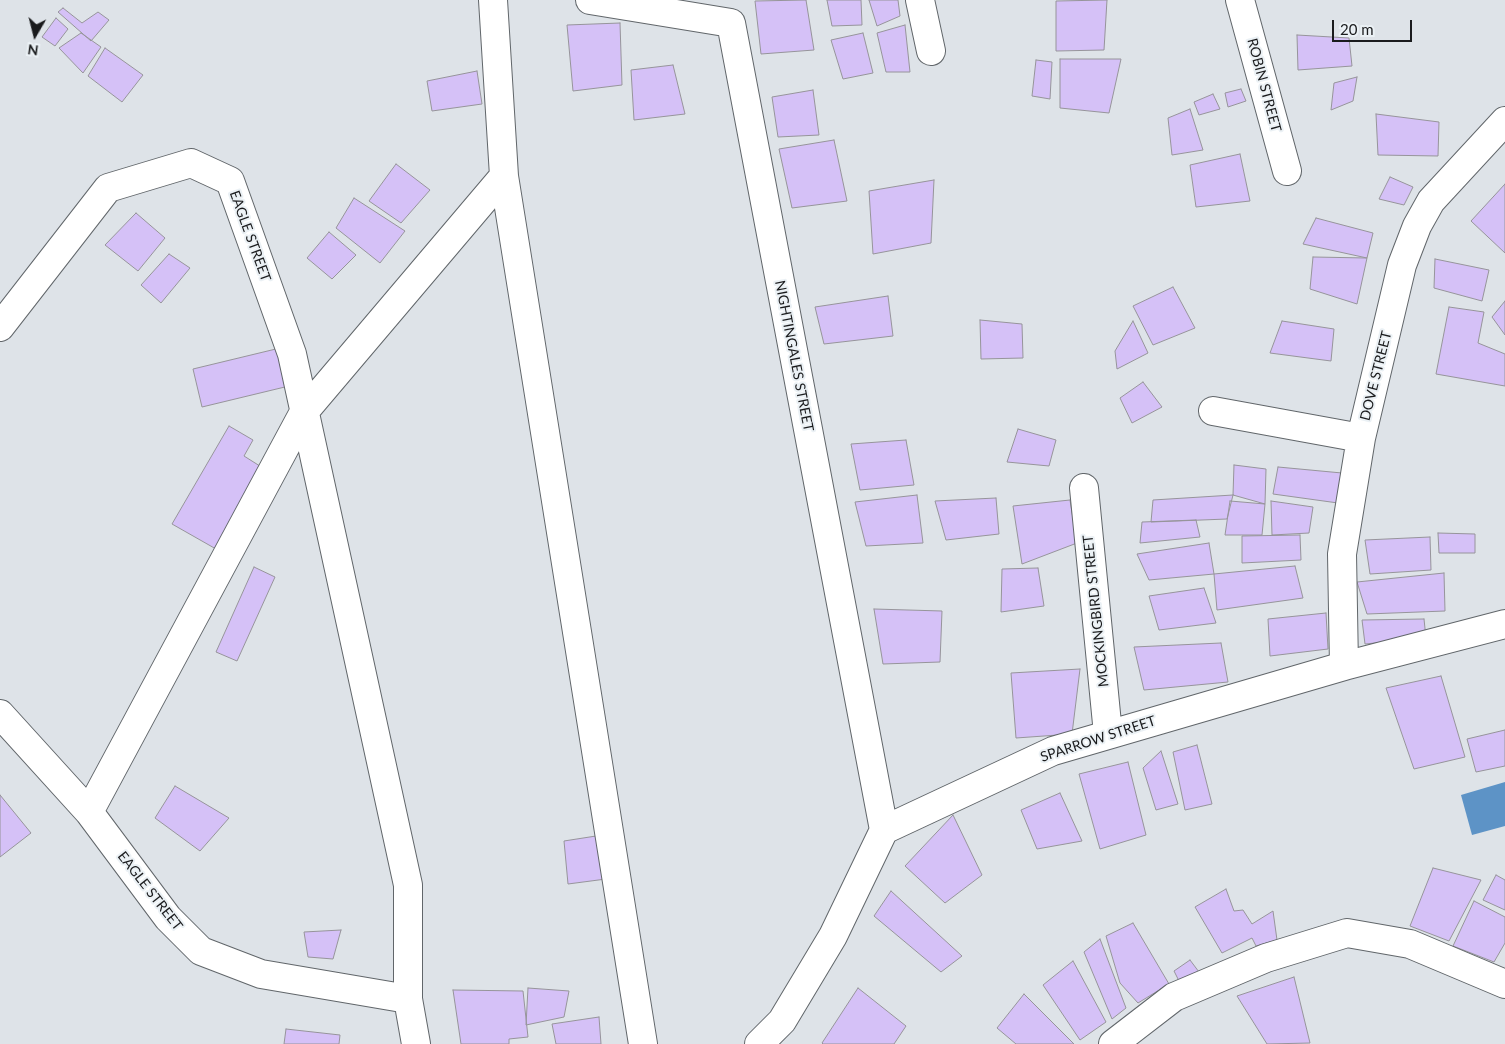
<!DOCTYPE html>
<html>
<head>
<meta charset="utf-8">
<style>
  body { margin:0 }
  #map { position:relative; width:1505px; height:1044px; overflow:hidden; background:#dee3e8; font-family:Lato,sans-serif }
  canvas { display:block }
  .north { position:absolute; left:10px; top:10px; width:50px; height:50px; -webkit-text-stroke:4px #ebf1f5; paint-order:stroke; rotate:188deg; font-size:14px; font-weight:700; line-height:20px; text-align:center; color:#1a1b1d }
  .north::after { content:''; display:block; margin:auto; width:18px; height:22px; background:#1a1b1d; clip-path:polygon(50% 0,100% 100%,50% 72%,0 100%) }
  .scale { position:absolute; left:1332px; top:20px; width:80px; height:22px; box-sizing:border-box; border:2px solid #1a1b1d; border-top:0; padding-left:6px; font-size:15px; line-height:18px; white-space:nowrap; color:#1a1b1d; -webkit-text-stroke:4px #ebf1f5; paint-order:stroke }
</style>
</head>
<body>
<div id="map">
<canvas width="1505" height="1044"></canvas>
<div class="north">N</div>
<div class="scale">20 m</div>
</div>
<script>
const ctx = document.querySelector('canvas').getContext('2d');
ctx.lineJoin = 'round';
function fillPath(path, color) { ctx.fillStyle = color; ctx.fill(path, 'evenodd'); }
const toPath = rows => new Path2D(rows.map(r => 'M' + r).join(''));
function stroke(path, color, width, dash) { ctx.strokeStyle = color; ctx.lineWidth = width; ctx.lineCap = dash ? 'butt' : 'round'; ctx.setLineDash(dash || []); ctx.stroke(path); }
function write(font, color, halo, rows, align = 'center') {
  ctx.font = font + ' Lato,sans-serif'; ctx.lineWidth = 4; ctx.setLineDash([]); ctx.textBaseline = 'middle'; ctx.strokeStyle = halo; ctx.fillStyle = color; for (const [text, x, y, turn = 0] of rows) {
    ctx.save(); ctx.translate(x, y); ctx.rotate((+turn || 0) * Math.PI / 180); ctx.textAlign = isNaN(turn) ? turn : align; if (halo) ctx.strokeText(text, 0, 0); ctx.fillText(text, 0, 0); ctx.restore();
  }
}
const water = toPath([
  [1505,782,1505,826,1472,835,1461,795]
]);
const building = toPath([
  [806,0,814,50,761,54,755,1,806,0],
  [827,0,861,0,862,25,832,26,827,0],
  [869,0,898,0,900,16,877,26,869,0],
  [1107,0,1104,50,1056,51,1056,1,1107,0],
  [63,8,82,23,98,12,109,20,91,41,58,12,63,8],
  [56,18,68,29,55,46,42,37,56,18],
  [620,23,622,85,573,91,567,25,620,23],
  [905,25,910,72,886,72,877,33,905,25],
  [81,33,101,47,83,73,59,48,81,33],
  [863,33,873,73,843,79,831,40,863,33],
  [1297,35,1349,38,1352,66,1298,70,1297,35],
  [105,48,143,75,122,102,88,76,105,48],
  [1060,59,1121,59,1109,113,1060,108,1060,59],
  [1036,60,1052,62,1050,99,1032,96,1036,60],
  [673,65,685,114,634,120,631,70,673,65],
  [477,71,482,104,432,111,427,81,477,71],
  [1357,77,1353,101,1331,110,1334,83,1357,77],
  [1241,89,1246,101,1228,107,1225,93,1241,89],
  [813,90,819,135,778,137,772,97,813,90],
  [1213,94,1220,109,1199,115,1194,102,1213,94],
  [1190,109,1203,150,1172,155,1168,118,1190,109],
  [1376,114,1439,122,1438,156,1378,155,1376,114],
  [834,140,847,201,792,208,779,149,834,140],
  [1240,154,1250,201,1196,207,1190,165,1240,154],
  [396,164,430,190,401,223,369,201,396,164],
  [1390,177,1413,187,1404,205,1379,199,1390,177],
  [934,180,931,243,873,254,869,191,934,180],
  [1505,184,1505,253,1471,221,1505,184],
  [354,198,405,231,380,263,336,228,354,198],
  [136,213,165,238,138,271,105,245,136,213],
  [1316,218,1373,233,1367,258,1303,244,1316,218],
  [329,232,356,255,332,279,307,258,329,232],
  [169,254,190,268,161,303,141,285,169,254],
  [1313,257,1367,258,1357,304,1310,289,1313,257],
  [1435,259,1489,270,1482,301,1434,288,1435,259],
  [1173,287,1195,328,1153,345,1133,306,1173,287],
  [888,296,893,336,824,344,815,307,888,296],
  [1505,301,1505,335,1492,317,1505,301],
  [1449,307,1484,312,1478,343,1505,354,1505,386,1436,374,1449,307],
  [980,320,1022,324,1023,358,981,359,980,320],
  [1133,321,1148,353,1117,369,1115,351,1133,321],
  [1282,321,1334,329,1331,361,1270,353,1282,321],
  [280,348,289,386,202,407,193,369,280,348],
  [1143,382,1162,407,1132,423,1120,398,1143,382],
  [229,426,253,440,244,456,263,468,216,549,172,524,229,426],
  [1018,429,1056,440,1049,466,1007,462,1018,429],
  [906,440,914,485,860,490,851,444,906,440],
  [1234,465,1266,469,1265,504,1233,495,1234,465],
  [1278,467,1342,473,1338,503,1273,494,1278,467],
  [917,495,923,543,866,546,855,502,917,495],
  [1233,495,1227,519,1151,522,1153,500,1233,495],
  [996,498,999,534,946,540,935,501,996,498],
  [1070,500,1077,543,1022,564,1013,506,1070,500],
  [1230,501,1265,504,1262,535,1225,535,1230,501],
  [1271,501,1313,507,1309,533,1272,535,1271,501],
  [1196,520,1200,537,1140,543,1142,522,1196,520],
  [1438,533,1475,534,1475,553,1439,553,1438,533],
  [1300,535,1301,560,1242,563,1242,536,1300,535],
  [1430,537,1431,570,1370,574,1365,540,1430,537],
  [1209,543,1214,574,1149,580,1137,554,1209,543],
  [1295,566,1303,598,1217,610,1214,574,1295,566],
  [254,567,275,577,237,661,216,652,254,567],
  [1038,568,1044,606,1001,612,1002,569,1038,568],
  [1444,573,1445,611,1367,614,1357,582,1444,573],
  [1204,588,1216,623,1159,630,1149,596,1204,588],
  [874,609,942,611,940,662,883,664,874,609],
  [1326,613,1328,649,1270,656,1268,619,1326,613],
  [1424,619,1426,638,1365,644,1362,620,1424,619],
  [1221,643,1228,682,1144,690,1134,647,1221,643],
  [1080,669,1072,734,1016,738,1011,673,1080,669],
  [1441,676,1465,757,1414,769,1386,688,1441,676],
  [1505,730,1505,766,1476,772,1467,739,1505,730],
  [1197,745,1212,804,1185,810,1173,752,1197,745],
  [1161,751,1178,804,1156,810,1143,768,1161,751],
  [1128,762,1146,835,1100,849,1079,774,1128,762],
  [175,786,229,818,200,851,155,818,175,786],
  [1060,793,1082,841,1037,849,1021,810,1060,793],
  [0,795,31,833,0,857,0,795],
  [953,815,982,875,945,903,905,866,953,815],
  [596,836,606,879,568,884,564,841,596,836],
  [1433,868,1481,880,1449,941,1410,926,1433,868],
  [1496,875,1505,880,1505,910,1483,900,1496,875],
  [1226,889,1234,911,1243,910,1252,924,1273,911,1277,940,1256,946,1252,938,1222,953,1195,907,1226,889],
  [891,891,962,956,941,972,874,916,891,891],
  [1474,901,1505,917,1505,943,1494,962,1453,946,1474,901],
  [1133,923,1169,984,1138,1003,1120,983,1106,936,1133,923],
  [341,930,333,959,308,957,304,932,341,930],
  [1100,939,1126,1008,1112,1019,1084,952,1100,939],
  [1190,960,1199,972,1180,983,1174,971,1190,960],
  [1073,961,1106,1022,1080,1040,1043,985,1073,961],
  [1294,977,1310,1043,1267,1044,1237,996,1294,977],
  [528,988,569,991,564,1017,526,1025,528,988],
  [858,988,906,1026,894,1044,823,1044,822,1043,858,988],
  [453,990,523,991,528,1037,509,1039,509,1044,461,1044,453,990],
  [1024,994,1074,1044,1016,1044,997,1028,1024,994],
  [599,1017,601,1044,556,1044,552,1024,599,1017],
  [286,1029,340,1035,339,1044,284,1044,286,1029]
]);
const minor = toPath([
  [493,0,504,176,643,1044],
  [590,0,731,23,884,830],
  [920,0,931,51],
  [1240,0,1287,171],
  [0,327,108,188,191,163,230,181,292,354,408,885,408,999,416,1044],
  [1213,411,1361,438],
  [1084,488,1108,734],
  [1344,666,1342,554,1361,438,1402,265,1417,226,1431,201,1505,121],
  [0,714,89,812,168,918,201,951,261,974,408,999],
  [89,812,304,412,504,176],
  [759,1044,782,1021,833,936,884,830,1053,751,1344,666,1505,624],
  [1113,1044,1174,997,1266,958,1347,933,1410,944,1505,984]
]);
const streetNames = [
  ["ROBIN STREET",1264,85,75],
  ["EAGLE STREET",250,236,70],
  ["NIGHTINGALES STREET",794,356,79],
  ["DOVE STREET",1376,376,-76],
  ["MOCKINGBIRD STREET",1096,611,-96],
  ["SPARROW STREET",1098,739,-18],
  ["EAGLE STREET",150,891,52]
];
fillPath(water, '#5d93c6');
fillPath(building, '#d5c1f7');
stroke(building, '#96949a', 1);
stroke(minor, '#61666a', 30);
stroke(minor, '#fff', 28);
write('14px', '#1a1b1d', '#ebf1f5', streetNames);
</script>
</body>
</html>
